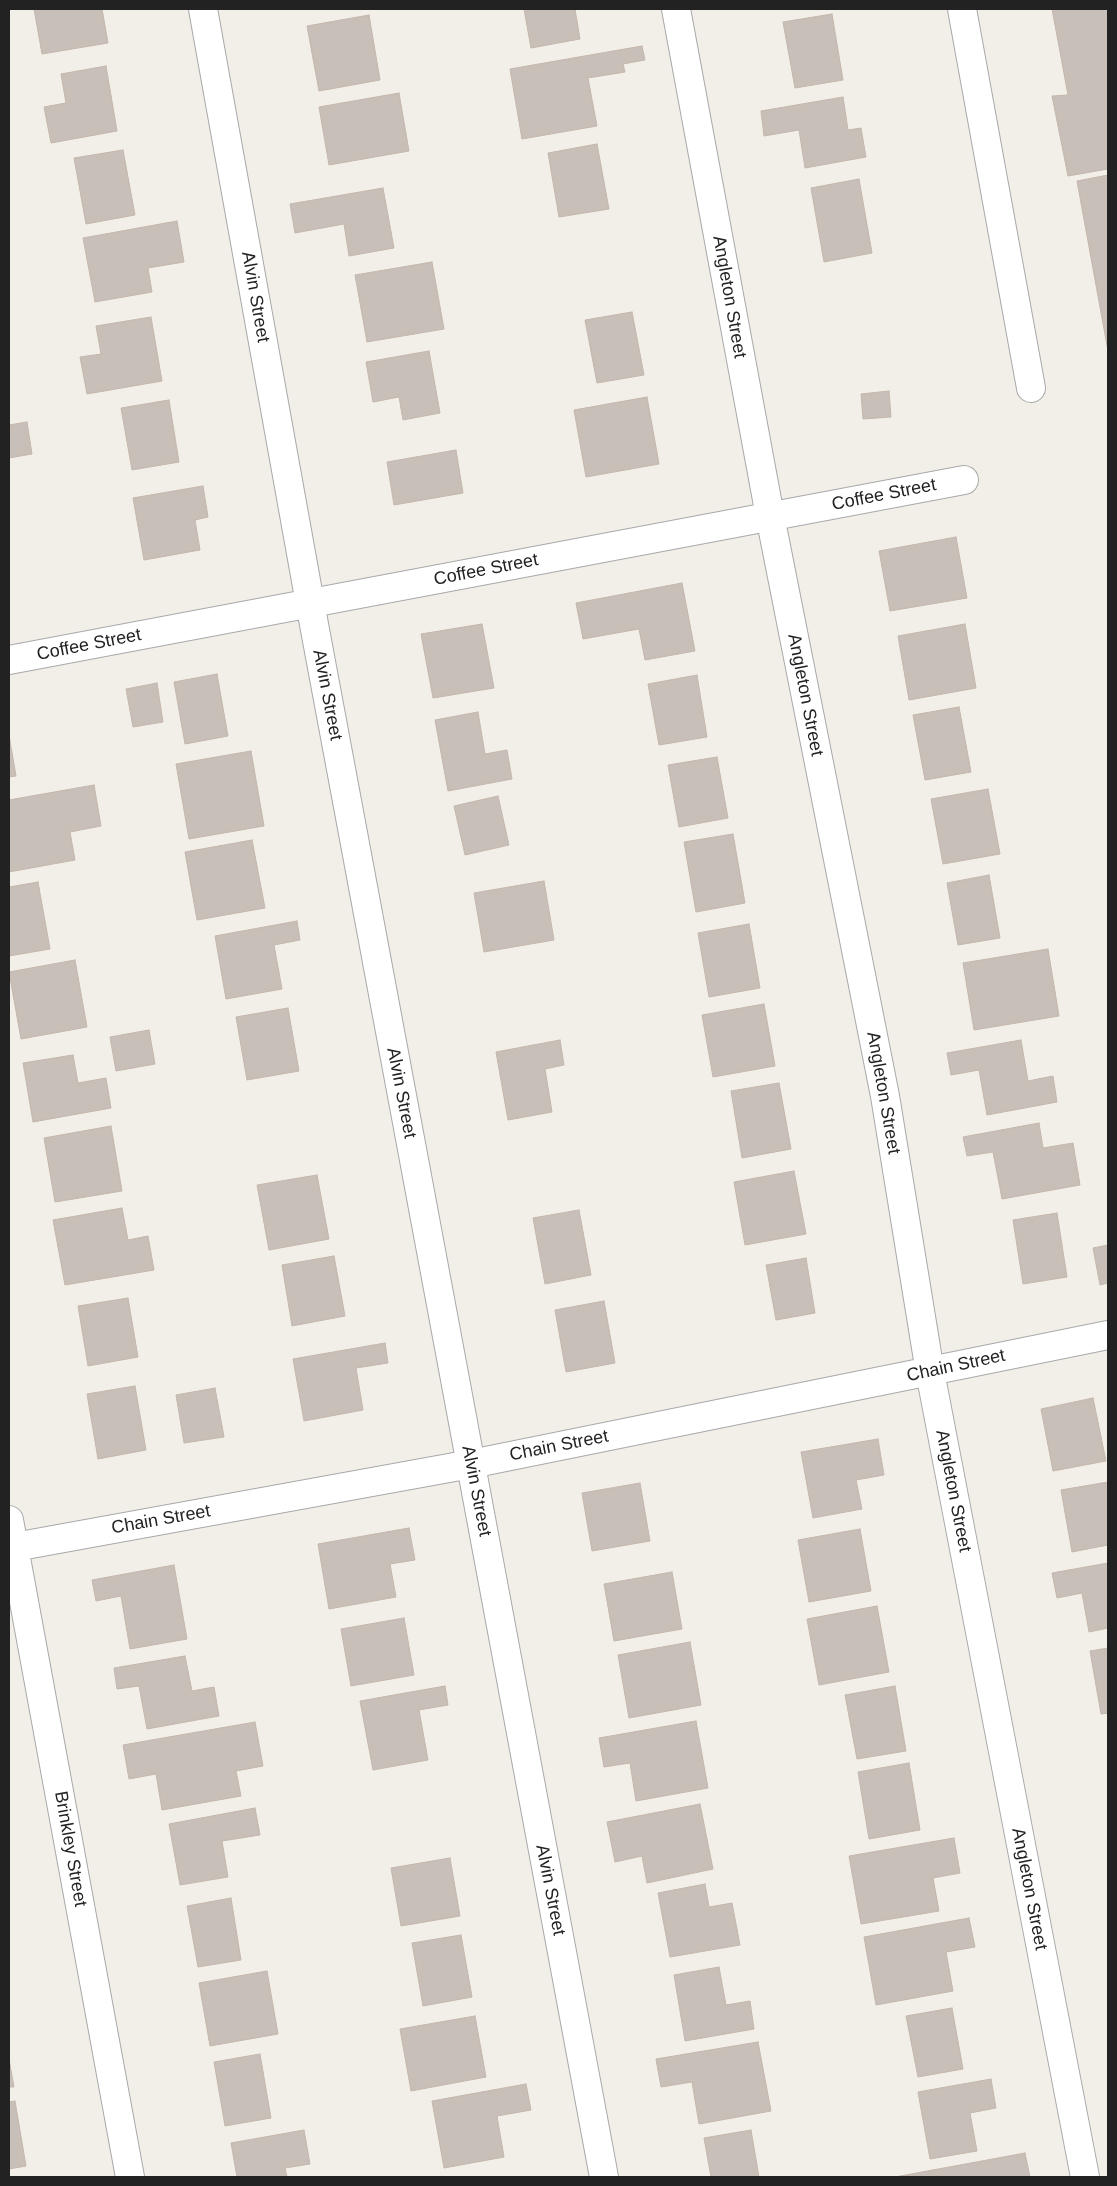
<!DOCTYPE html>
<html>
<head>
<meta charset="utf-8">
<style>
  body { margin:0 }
  #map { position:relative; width:1117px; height:2186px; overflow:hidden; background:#f2efe9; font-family:Arial,sans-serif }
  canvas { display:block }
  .frame { position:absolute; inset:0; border:10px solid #222; pointer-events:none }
</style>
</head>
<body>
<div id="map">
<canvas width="1117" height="2186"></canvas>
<div class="frame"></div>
</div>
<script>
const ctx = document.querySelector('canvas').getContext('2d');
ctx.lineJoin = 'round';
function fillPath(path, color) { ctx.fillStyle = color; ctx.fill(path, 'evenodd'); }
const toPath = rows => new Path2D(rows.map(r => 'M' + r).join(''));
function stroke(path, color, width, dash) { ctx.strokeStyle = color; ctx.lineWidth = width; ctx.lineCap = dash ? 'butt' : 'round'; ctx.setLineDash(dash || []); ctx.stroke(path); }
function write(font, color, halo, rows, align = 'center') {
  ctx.font = font + ' Arial,sans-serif'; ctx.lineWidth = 4; ctx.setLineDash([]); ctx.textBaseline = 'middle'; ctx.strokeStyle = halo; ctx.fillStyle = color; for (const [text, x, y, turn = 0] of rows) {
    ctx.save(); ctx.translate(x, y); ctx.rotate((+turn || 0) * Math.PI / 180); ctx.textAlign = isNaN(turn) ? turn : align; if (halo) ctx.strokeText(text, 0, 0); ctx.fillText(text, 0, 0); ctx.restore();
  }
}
const building = toPath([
  [34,9,102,9,108,43,42,54,34,9],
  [524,9,575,9,580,39,531,48,524,9],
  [1052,9,1108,9,1108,169,1068,176,1052,96,1068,95,1052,9],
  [832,14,843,80,795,88,783,22,832,14],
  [369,15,380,80,319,91,307,26,369,15],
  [642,46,645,60,623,64,625,72,588,78,597,126,522,139,510,69,642,46],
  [106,66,117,131,51,143,44,107,66,103,61,74,106,66],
  [399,93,409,151,329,165,319,107,399,93],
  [843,97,848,130,861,128,866,157,805,168,799,130,764,136,761,111,843,97],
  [597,144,609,209,559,217,548,153,597,144],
  [123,150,135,215,86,224,74,158,123,150],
  [1108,175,1108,351,1077,181,1108,175],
  [859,179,872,253,824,262,811,188,859,179],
  [383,188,394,248,349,256,344,224,295,233,290,204,383,188],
  [177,221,184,262,148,268,152,292,95,302,83,238,177,221],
  [432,262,444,329,367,342,355,275,432,262],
  [632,312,644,375,597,383,585,320,632,312],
  [151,317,162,381,87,394,80,357,101,354,96,326,151,317],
  [429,351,440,413,403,420,399,397,373,402,366,362,429,351],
  [889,391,891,417,863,419,861,394,889,391],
  [647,397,659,464,586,477,574,410,647,397],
  [169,400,179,462,132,470,121,408,169,400],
  [27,422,32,454,9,458,9,425,27,422],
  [456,450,463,493,394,505,387,462,456,450],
  [203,486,208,517,195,520,200,550,144,560,133,498,203,486],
  [956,537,967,598,890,611,879,551,956,537],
  [682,583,695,651,645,660,639,629,583,639,576,603,682,583],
  [482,624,494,688,433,698,421,634,482,624],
  [965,624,976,688,909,700,898,636,965,624],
  [217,674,228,736,185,744,174,682,217,674],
  [697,675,707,737,659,745,648,684,697,675],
  [157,683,163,722,133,727,126,689,157,683],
  [959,707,971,772,925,780,913,715,959,707],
  [478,712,485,754,507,750,512,779,448,791,435,720,478,712],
  [9,735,16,776,9,777,9,735],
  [251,751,264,826,189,839,176,764,251,751],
  [717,757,728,818,679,827,668,765,717,757],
  [94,785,101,826,70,832,75,860,9,872,9,800,94,785],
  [988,789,1000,854,943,864,931,799,988,789],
  [498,796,509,845,465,855,454,806,498,796],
  [733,834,745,903,696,912,684,842,733,834],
  [252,840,265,908,197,920,185,852,252,840],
  [989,875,1000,938,958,945,947,883,989,875],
  [544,881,554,940,484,952,474,893,544,881],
  [38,882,50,949,9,956,9,887,38,882],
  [297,921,300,940,274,945,282,989,226,999,215,936,297,921],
  [749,924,760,988,709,997,698,933,749,924],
  [1048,949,1059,1016,974,1030,963,963,1048,949],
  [75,960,87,1027,21,1039,9,972,75,960],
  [764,1004,775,1066,713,1077,702,1015,764,1004],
  [288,1008,299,1071,247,1080,236,1017,288,1008],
  [149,1030,155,1064,116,1071,110,1037,149,1030],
  [560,1040,564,1065,545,1069,552,1112,508,1120,496,1052,560,1040],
  [1021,1040,1028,1081,1053,1076,1057,1102,987,1115,979,1070,951,1075,947,1053,1021,1040],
  [73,1055,78,1083,106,1078,111,1108,33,1122,23,1063,73,1055],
  [779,1083,791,1149,742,1158,731,1091,779,1083],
  [1039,1123,1043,1148,1073,1143,1080,1185,1002,1199,993,1152,967,1156,963,1137,1039,1123],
  [111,1126,122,1191,55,1202,44,1138,111,1126],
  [794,1171,806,1234,745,1245,734,1182,794,1171],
  [317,1175,329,1239,269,1250,257,1185,317,1175],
  [122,1208,128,1240,148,1236,154,1270,65,1285,53,1220,122,1208],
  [579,1210,591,1275,545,1284,533,1218,579,1210],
  [1057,1213,1067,1277,1023,1284,1013,1220,1057,1213],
  [1108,1245,1108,1283,1100,1285,1093,1248,1108,1245],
  [334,1256,345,1316,292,1326,282,1265,334,1256],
  [806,1258,815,1313,776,1320,766,1265,806,1258],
  [128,1298,138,1357,88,1366,78,1306,128,1298],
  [604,1301,615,1363,566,1372,555,1310,604,1301],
  [385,1343,388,1363,356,1368,363,1410,304,1421,293,1359,385,1343],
  [135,1386,146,1450,98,1459,87,1394,135,1386],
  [215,1388,224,1437,184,1443,176,1395,215,1388],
  [1093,1398,1106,1461,1053,1471,1041,1409,1093,1398],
  [878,1439,884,1475,856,1480,862,1509,813,1518,801,1452,878,1439],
  [1108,1482,1108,1545,1072,1552,1061,1490,1108,1482],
  [640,1483,650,1541,592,1551,582,1493,640,1483],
  [409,1528,415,1560,390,1564,396,1597,329,1609,318,1544,409,1528],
  [860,1529,871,1591,809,1602,798,1540,860,1529],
  [1108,1563,1108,1628,1089,1632,1082,1593,1057,1598,1052,1573,1108,1563],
  [174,1565,187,1639,130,1649,121,1596,96,1601,92,1580,174,1565],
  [672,1572,682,1629,614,1641,604,1584,672,1572],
  [877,1606,889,1672,819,1685,807,1619,877,1606],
  [404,1618,414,1675,351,1686,341,1629,404,1618],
  [690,1642,701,1705,629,1718,618,1655,690,1642],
  [1108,1648,1108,1713,1101,1714,1090,1651,1108,1648],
  [185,1656,192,1691,214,1687,219,1716,147,1729,139,1686,117,1689,114,1668,185,1656],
  [445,1686,448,1705,419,1710,428,1760,373,1770,360,1701,445,1686],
  [895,1686,906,1751,857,1759,845,1695,895,1686],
  [696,1721,708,1788,636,1801,630,1763,604,1767,599,1738,696,1721],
  [255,1722,263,1766,236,1771,241,1796,162,1810,156,1774,129,1779,123,1745,255,1722],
  [909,1763,920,1830,869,1839,858,1772,909,1763],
  [700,1804,713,1869,647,1883,642,1856,615,1862,607,1822,700,1804],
  [255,1808,260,1835,222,1841,228,1877,180,1885,169,1824,255,1808],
  [954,1838,960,1873,933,1878,939,1911,861,1924,849,1856,954,1838],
  [450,1858,460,1916,401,1926,391,1868,450,1858],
  [705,1884,709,1907,732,1903,740,1945,670,1957,658,1893,705,1884],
  [231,1898,241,1960,198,1967,187,1906,231,1898],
  [969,1918,975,1947,946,1952,953,1991,876,2005,864,1937,969,1918],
  [461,1935,472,1997,423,2006,412,1943,461,1935],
  [719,1967,726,2005,750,2001,754,2029,685,2041,674,1975,719,1967],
  [267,1971,278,2034,210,2046,199,1983,267,1971],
  [952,2008,963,2069,918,2077,906,2016,952,2008],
  [475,2016,486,2077,411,2091,400,2029,475,2016],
  [758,2042,771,2111,699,2124,692,2082,661,2087,656,2059,758,2042],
  [260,2054,271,2118,225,2126,214,2062,260,2054],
  [9,2059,14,2087,9,2087,9,2059],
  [991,2079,996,2108,970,2113,977,2151,930,2159,918,2092,991,2079],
  [526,2084,531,2110,497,2116,504,2157,444,2168,432,2101,526,2084],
  [15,2101,26,2166,9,2169,9,2102,15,2101],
  [304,2130,310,2164,285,2168,287,2177,237,2177,231,2143,304,2130],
  [751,2130,759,2177,711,2177,704,2138,751,2130],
  [1025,2153,1030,2177,895,2177,1025,2153]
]);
const minor = toPath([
  [203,9,310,603,604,2177],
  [676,9,770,516,885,1096,930,1372,1085,2177],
  [962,9,1031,388],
  [9,660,964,480],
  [9,1520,130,2177],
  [9,1548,471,1464,1108,1335]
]);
const streetNames = [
  ["Alvin Street",255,297,80],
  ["Angleton Street",729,297,80],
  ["Coffee Street",884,495,-11],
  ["Coffee Street",486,570,-11],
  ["Coffee Street",89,645,-11],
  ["Alvin Street",327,695,79],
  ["Angleton Street",805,695,79],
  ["Alvin Street",401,1093,79],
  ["Angleton Street",883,1093,80],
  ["Chain Street",956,1366,-12],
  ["Chain Street",559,1446,-11],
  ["Alvin Street",476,1491,79],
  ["Angleton Street",953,1491,79],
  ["Chain Street",161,1520,-10],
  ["Brinkley Street",70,1849,80],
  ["Angleton Street",1029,1889,79],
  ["Alvin Street",550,1890,79]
];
fillPath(building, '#c7bfb8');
stroke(building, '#c4b6ab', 1);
stroke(minor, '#a9a9a9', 30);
stroke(minor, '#fff', 28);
write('18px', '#222', '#fff', streetNames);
</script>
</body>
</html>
